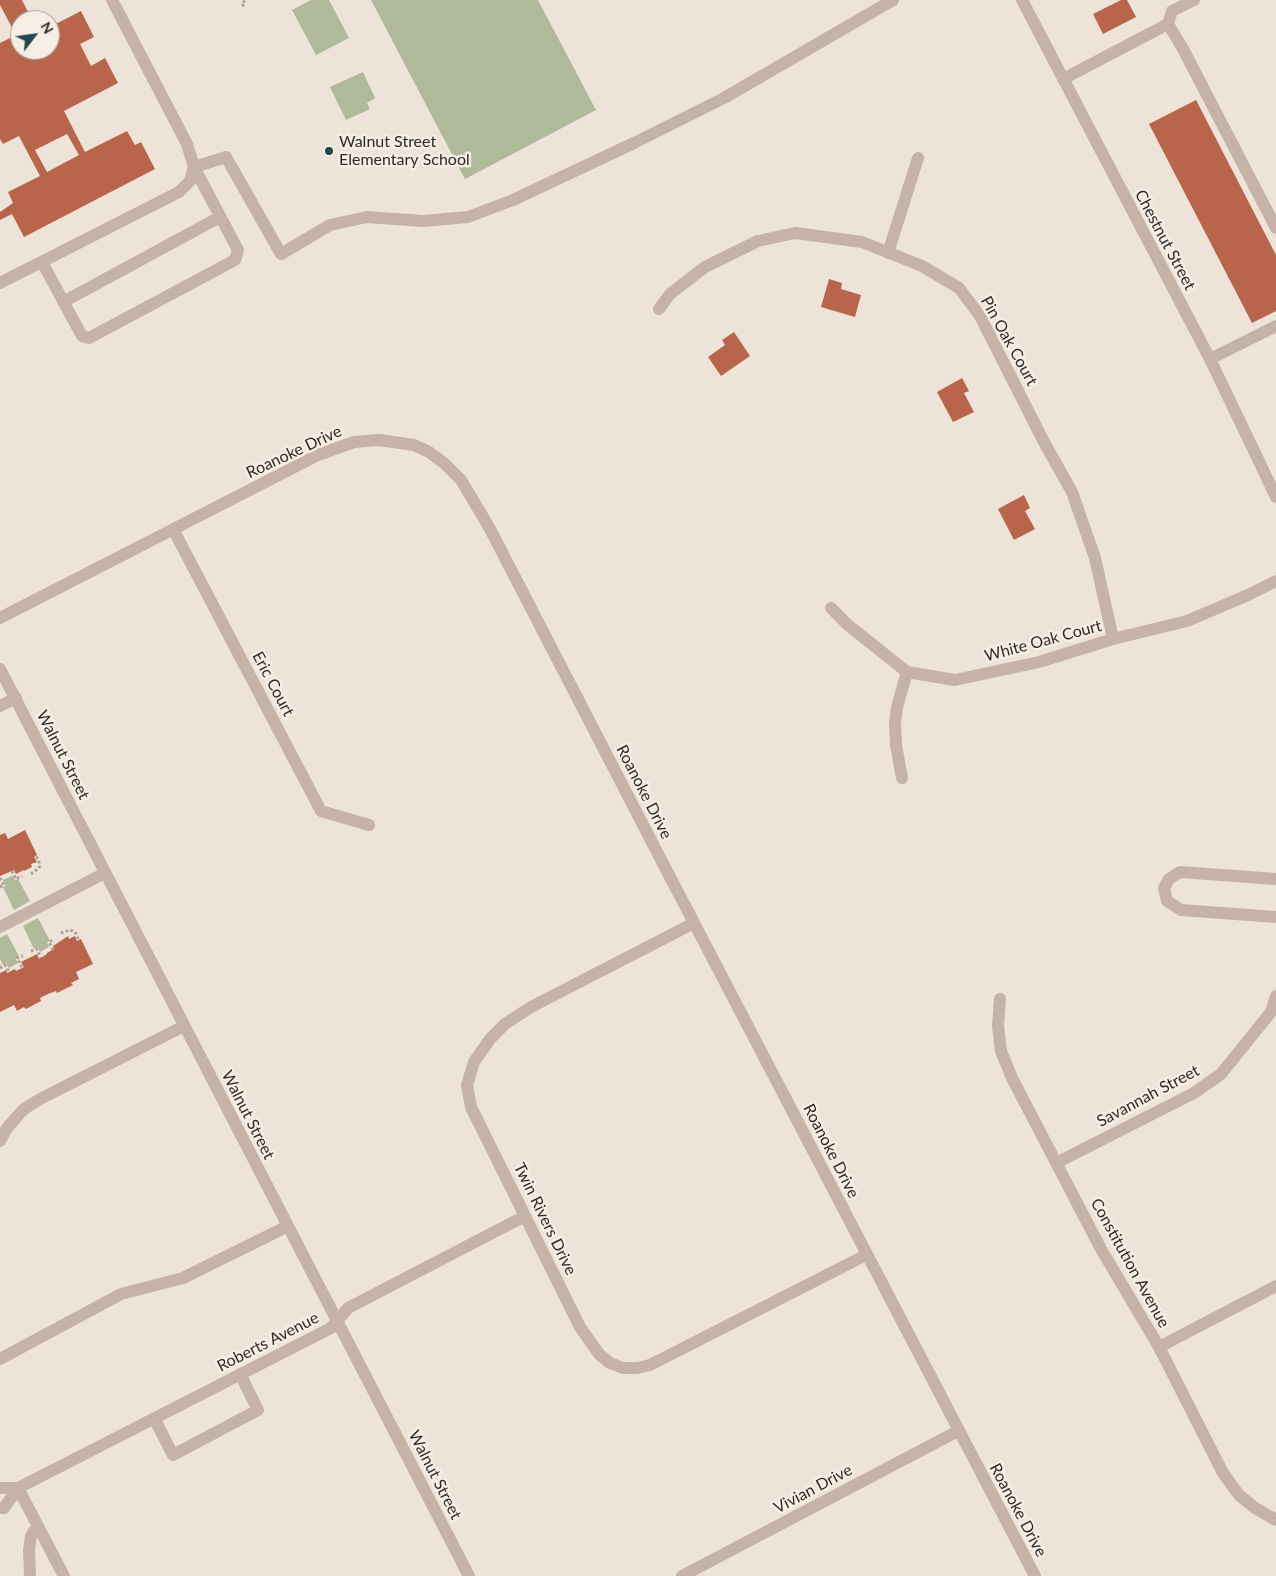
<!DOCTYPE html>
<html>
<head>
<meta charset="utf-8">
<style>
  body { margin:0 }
  #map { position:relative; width:1276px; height:1576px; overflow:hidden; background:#ede3d9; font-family:Lato,sans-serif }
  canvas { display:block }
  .north { position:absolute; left:10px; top:10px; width:50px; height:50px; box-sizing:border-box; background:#f6eee4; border:1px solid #a79f98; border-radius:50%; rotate:60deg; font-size:14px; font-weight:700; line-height:20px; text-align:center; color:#312926 }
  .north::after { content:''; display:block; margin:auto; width:18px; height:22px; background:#214b4d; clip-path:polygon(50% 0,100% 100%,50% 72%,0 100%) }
</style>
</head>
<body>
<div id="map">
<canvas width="1276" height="1576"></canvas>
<div class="north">N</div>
</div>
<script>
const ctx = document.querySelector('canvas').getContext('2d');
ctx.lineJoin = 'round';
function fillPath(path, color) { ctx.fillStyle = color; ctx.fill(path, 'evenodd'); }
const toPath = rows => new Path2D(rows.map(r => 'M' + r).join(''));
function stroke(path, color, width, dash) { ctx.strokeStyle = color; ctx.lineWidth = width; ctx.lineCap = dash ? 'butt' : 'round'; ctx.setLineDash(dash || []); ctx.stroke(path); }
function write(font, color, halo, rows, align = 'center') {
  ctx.font = font + ' Lato,sans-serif'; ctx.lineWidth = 5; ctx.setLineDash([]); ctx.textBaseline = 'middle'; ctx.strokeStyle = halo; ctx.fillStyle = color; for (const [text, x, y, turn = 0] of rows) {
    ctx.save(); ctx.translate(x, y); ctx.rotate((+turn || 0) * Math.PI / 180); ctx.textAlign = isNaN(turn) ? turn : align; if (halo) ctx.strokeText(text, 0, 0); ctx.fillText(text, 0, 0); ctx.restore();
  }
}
const green = toPath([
  [311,0,329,0,349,38,316,55,292,10],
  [371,0,538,0,596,110,465,179],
  [363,72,375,98,367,103,370,109,346,120,330,87],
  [12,876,15,880,18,879,30,901,14,910,3,887,6,885,3,880],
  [38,918,50,941,47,942,49,947,40,952,38,947,34,949,23,926],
  [7,934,19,956,15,958,18,963,9,968,6,963,3,965,0,959,0,938]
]);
const building = toPath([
  [0,0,22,0,32,20,20,20,20,50,50,50,50,27,81,11,94,37,80,44,91,66,105,58,118,83,64,111,85,152,127,131,135,145,141,142,155,169,24,237,12,214,0,220,0,212,13,203,8,192,40,176,19,136,3,144,0,139,0,43,16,35,0,5],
  [67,134,79,155,47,172,35,150],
  [1121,0,1127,0,1136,17,1103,34,1093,14],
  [1196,100,1276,255,1276,311,1252,323,1149,124],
  [829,279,842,283,841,289,861,295,855,317,821,307],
  [734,332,750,356,721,376,708,357,725,345,722,340],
  [962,378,969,391,964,393,974,412,953,422,937,392],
  [1024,495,1030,508,1025,511,1035,529,1014,540,998,509],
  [25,830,37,855,34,857,37,862,31,864,32,867,24,871,24,870,16,874,14,870,0,876,0,835,5,833,8,839],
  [68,936,69,939,75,936,77,941,81,939,93,964,76,972,79,979,71,983,73,985,57,993,56,991,48,994,40,998,41,1001,26,1009,24,1007,17,1011,14,1005,0,1012,0,973,6,970,7,973,15,969,16,971,24,967,21,962,37,954,39,959,47,954,47,953,54,949,53,946]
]);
const path = toPath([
  [242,6,245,4,243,0],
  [12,871,16,879,22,876],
  [31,874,39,868,40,864,36,856],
  [0,878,4,885,0,887],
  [61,933,70,930,75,932,79,940],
  [53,950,49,942,54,939],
  [31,951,37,949,41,958],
  [22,967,17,958,23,956],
  [0,968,5,965,9,972]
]);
const minor = toPath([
  [1022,0,1210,359,1276,497],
  [1168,24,1182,47,1276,228],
  [1063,79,1168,24,1172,11,1194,0],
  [888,253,918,158],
  [42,262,82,336,89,338,235,260,238,250,194,167,226,157,281,254,330,225,367,217,423,221,468,217,513,200,634,143,724,98,893,0],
  [0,283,179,192,190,181,194,167,187,144,112,0],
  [63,302,220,217],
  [659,309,670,294,705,267,758,241,795,233,862,242,922,266,959,288,980,316,1045,444,1072,492,1095,558,1113,639],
  [1210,359,1276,326],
  [173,529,321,811,369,825],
  [831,608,848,625,907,672,955,680,1039,662,1113,639,1187,621,1248,595,1276,581],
  [0,618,318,455,354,442,379,440,414,445,429,452,444,463,461,480,489,527,657,852,1035,1576],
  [0,669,469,1576],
  [0,706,16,698],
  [902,778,896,745,895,723,897,707,907,672],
  [1276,879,1180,872,1169,879,1164,888,1167,901,1181,910,1276,917],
  [694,923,531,1007,505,1024,490,1039,474,1062,467,1085,471,1107,580,1327,599,1354,610,1363,623,1368,637,1368,650,1365,866,1255],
  [0,927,105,873],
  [1000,999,998,1026,1001,1051,1012,1078,1101,1249,1159,1347,1223,1473,1239,1495,1255,1508,1276,1520],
  [0,1141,7,1128,24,1109,40,1099,184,1026],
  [1056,1163,1194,1093,1221,1074,1271,1012,1276,996],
  [1159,1347,1276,1286],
  [0,1359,121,1294,183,1278,288,1226],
  [154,1418,173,1455,258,1410,240,1374],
  [0,1488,18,1488,331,1328,348,1308,525,1216],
  [18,1488,64,1576],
  [0,1508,4,1508,18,1488],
  [30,1576,29,1550,31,1536,34,1531,39,1529],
  [682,1576,958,1431]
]);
const markers = [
  [329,151,5,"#214b4d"]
];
const poiNames = [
  ["Walnut Street",339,142],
  ["Elementary School",339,160]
];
const streetNames = [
  ["Chestnut Street",1165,240,62],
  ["Pin Oak Court",1009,341,61],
  ["Roanoke Drive",294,452,-25],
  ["White Oak Court",1043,641,-15],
  ["Eric Court",273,684,62],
  ["Walnut Street",63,755,63],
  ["Roanoke Drive",644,792,63],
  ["Savannah Street",1148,1096,-28],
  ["Walnut Street",248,1115,63],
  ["Roanoke Drive",831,1151,63],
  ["Twin Rivers Drive",545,1219,64],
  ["Constitution Avenue",1130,1263,61],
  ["Roberts Avenue",268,1342,-27],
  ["Walnut Street",435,1475,63],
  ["Vivian Drive",813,1489,-28],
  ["Roanoke Drive",1018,1510,62]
];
fillPath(green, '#b0ba9b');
fillPath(building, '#b8654c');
stroke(path, '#af9e91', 3, [2.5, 2.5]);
stroke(minor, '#c4b3a6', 12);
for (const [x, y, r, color] of markers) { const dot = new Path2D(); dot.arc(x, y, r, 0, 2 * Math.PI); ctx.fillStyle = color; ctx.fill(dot); stroke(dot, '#f6eee4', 2); }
write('16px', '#312926', '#f6eee4', poiNames, 'left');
write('16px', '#312926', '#f6eee4', streetNames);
</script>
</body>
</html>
